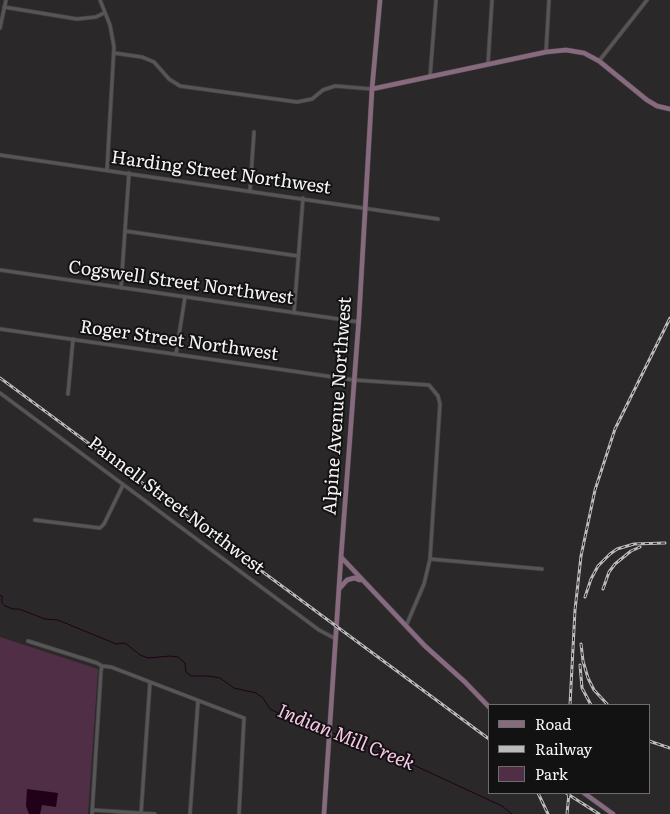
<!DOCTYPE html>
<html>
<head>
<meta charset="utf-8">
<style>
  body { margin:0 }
  #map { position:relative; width:670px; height:814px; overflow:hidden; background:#2b282a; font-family:Literata,serif }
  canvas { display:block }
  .legend { position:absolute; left:488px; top:704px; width:162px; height:90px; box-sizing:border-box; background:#131212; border:1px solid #6e6c6d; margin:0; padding:6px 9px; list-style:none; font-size:15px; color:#f6f4f5 }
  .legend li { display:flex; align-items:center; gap:10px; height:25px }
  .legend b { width:25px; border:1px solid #6e6c6d }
</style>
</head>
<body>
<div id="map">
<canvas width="670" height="814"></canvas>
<ul class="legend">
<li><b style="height:6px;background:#876a7e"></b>Road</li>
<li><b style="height:6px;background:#bdbabc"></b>Railway</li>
<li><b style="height:14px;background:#502f46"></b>Park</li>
</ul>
</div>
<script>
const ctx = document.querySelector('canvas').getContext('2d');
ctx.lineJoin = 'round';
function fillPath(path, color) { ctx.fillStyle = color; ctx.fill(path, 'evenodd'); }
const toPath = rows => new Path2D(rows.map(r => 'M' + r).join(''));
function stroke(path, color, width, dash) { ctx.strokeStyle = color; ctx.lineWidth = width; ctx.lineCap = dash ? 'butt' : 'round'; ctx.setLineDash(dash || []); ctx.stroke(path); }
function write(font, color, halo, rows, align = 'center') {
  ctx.font = font + ' Literata,serif'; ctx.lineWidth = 4; ctx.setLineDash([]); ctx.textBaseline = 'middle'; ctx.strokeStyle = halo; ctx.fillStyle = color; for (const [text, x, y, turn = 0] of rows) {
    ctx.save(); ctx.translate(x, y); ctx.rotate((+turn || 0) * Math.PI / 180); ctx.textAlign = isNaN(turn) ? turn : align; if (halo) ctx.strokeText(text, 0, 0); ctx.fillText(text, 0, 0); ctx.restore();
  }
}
const green = toPath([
  [0,637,98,669,88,814,0,814]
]);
const water = toPath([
  [27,789,58,793,56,807,42,805,40,814,29,814,26,806]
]);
const stream = toPath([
  [0,595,2,596,2,603,5,606,13,609,19,609,45,619,58,620,116,644,125,643,140,655,148,658,170,656,178,657,185,663,186,672,191,676,208,676,220,678,234,688,256,693,263,698,270,709,276,712,392,755,502,806,512,814]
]);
const minor = toPath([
  [100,0,110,25,114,47,107,170],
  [4,7,77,19,96,17,104,13],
  [0,28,6,0],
  [546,52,549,0],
  [114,53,142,57,154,62,169,79,180,86,231,93,297,102,312,99,323,90,335,86,372,89],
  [599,61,647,0],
  [488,64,492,0],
  [430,77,436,0],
  [0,155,438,219],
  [250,191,254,132],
  [125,231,298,256],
  [0,270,359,322],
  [121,288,129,173],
  [294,313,303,198],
  [0,329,354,380,429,385,438,396,440,404,430,559,424,584,406,626],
  [176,354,185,297],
  [0,393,319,630,336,639],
  [68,394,73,339],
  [35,520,100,528,104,524,123,485],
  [430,559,542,569],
  [28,641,97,663,102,666,111,667,244,718,239,814],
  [92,810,155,814],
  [92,814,101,671,102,666],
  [141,814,150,682],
  [190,814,198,701]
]);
const secondary = toPath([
  [372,89,546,52,566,50,584,53,599,61,647,100,657,106,670,109],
  [341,557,425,646,465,682,489,707],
  [340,588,347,580,354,578,360,580],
  [584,793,613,814],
  [324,814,341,557,359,317,372,89,380,0]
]);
const rail = toPath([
  [0,378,489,739],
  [603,589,609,572,615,564,631,551,640,547],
  [585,597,591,579,598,566,610,554,617,549,634,544,665,543],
  [581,644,583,661,588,678,594,690,607,704],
  [580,665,582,688,591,705],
  [570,705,575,610,581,556,595,490,615,429,670,318],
  [649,741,670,748],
  [538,793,548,814],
  [566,793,599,814],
  [567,814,569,793]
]);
const streetNames = [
  ["Harding Street Northwest",221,173,8],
  ["Cogswell Street Northwest",181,283,8],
  ["Roger Street Northwest",179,341,8],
  ["Alpine Avenue Northwest",338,406,-86],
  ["Pannell Street Northwest",176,506,37]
];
const waterNames = [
  ["Indian Mill Creek",346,738,22]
];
fillPath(green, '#502f46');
fillPath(water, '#200118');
stroke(stream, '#200118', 1);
stroke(minor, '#464345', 4.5);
stroke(secondary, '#464345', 5.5);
stroke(minor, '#585557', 3);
stroke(secondary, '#876a7e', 4.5);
stroke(rail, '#bdbabc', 3);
stroke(rail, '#131212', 1, [4]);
write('18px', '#f6f4f5', '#131212', streetNames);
write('italic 19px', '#fbc8e9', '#131212', waterNames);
</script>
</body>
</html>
